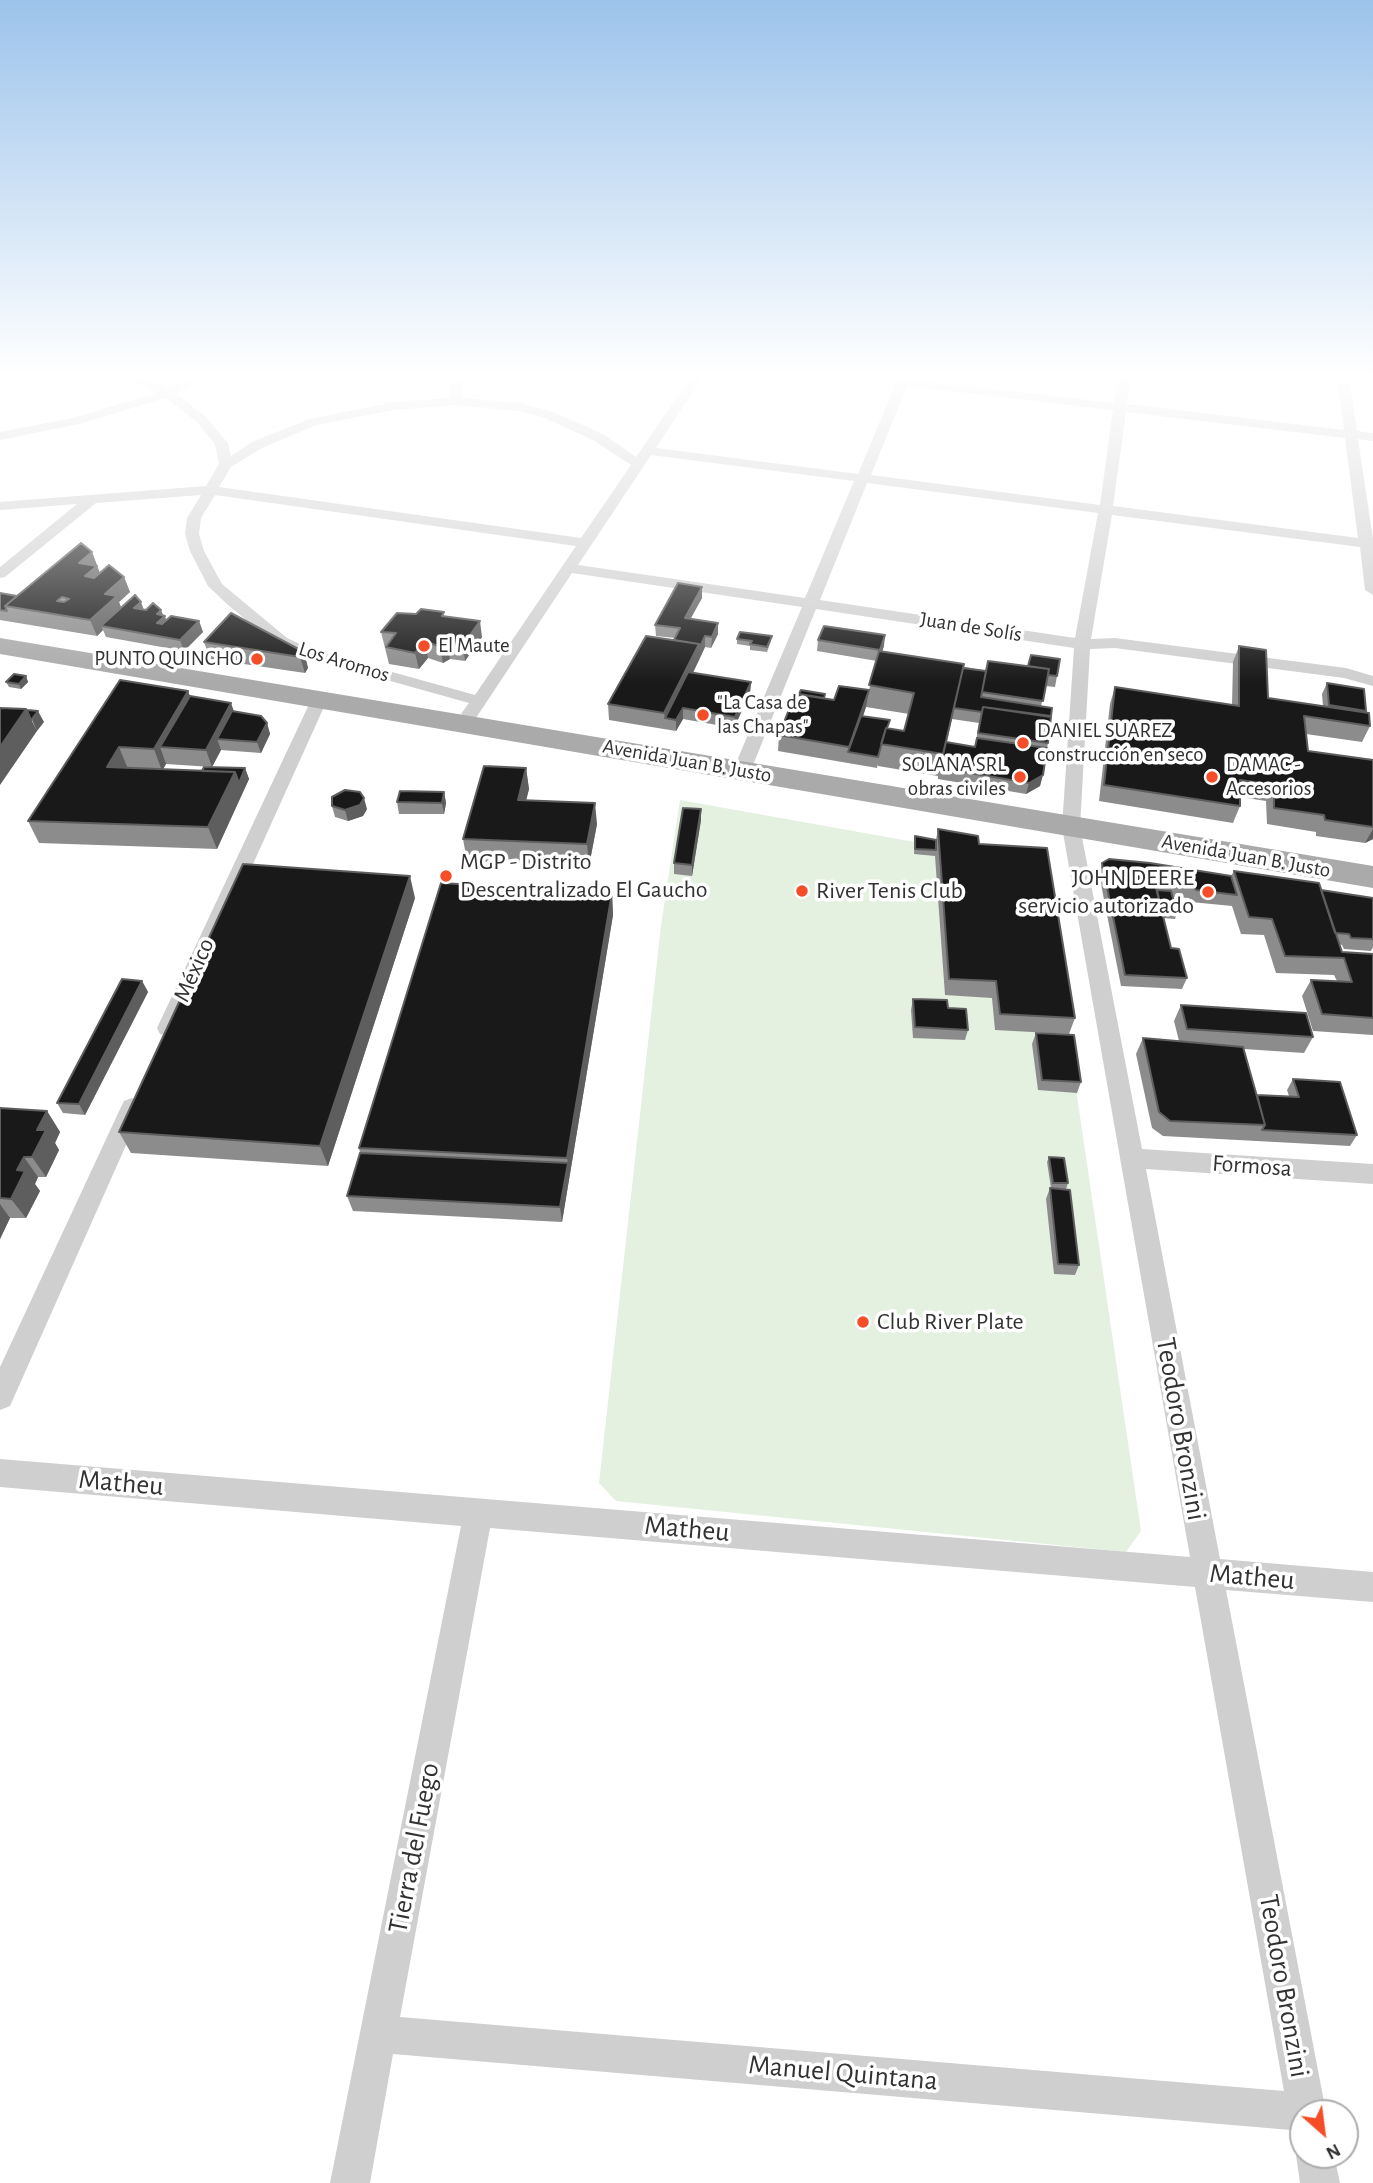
<!DOCTYPE html>
<html>
<head>
<meta charset="utf-8">
<style>
  body { margin:0 }
  #map { position:relative; width:1373px; height:2183px; overflow:hidden; background:#fff; font-family:"Alegreya Sans",sans-serif }
  canvas { display:block }
  .north { position:absolute; left:1289px; top:2099px; width:70px; height:70px; box-sizing:border-box; background:#fff; border:2px solid #adadad; border-radius:50%; rotate:152deg; font-size:19px; font-weight:700; line-height:28px; text-align:center; color:#323232 }
  .north::after { content:''; display:block; margin:auto; width:24px; height:32px; background:#f54d28; clip-path:polygon(50% 0,100% 100%,50% 72%,0 100%) }
</style>
</head>
<body>
<div id="map">
<canvas width="1373" height="2183"></canvas>
<div class="north">N</div>
</div>
<script>
const ctx = document.querySelector('canvas').getContext('2d');
ctx.lineJoin = 'round';
function fillPath(path, color) { ctx.fillStyle = color; ctx.fill(path, 'evenodd'); }
const toPath = rows => new Path2D(rows.map(r => 'M' + r).join(''));
function stroke(path, color, width, dash) { ctx.strokeStyle = color; ctx.lineWidth = width; ctx.lineCap = dash ? 'butt' : 'round'; ctx.setLineDash(dash || []); ctx.stroke(path); }
function write(font, color, halo, rows, align = 'center') {
  ctx.font = font + ' "Alegreya Sans",sans-serif'; ctx.lineWidth = 7; ctx.setLineDash([]); ctx.textBaseline = 'middle'; ctx.strokeStyle = halo; ctx.fillStyle = color; for (const [text, x, y, turn = 0] of rows) {
    ctx.save(); ctx.translate(x, y); ctx.rotate((+turn || 0) * Math.PI / 180); ctx.textAlign = isNaN(turn) ? turn : align; if (halo) ctx.strokeText(text, 0, 0); ctx.fillText(text, 0, 0); ctx.restore();
  }
}
const green = toPath([
  [680,800,1043,865,1141,1531,1126,1552,616,1501,599,1483,661,926]
]);
const street = toPath([
  [125,378,141,378,167,388,188,378,203,378,176,394,205,416,228,443,231,456,252,442,309,419,394,402,450,398,451,378,463,378,462,398,519,403,553,412,603,434,636,457,690,378,702,378,656,448,858,474,898,378,1114,403,1118,378,1130,378,1127,404,1344,430,1337,378,1349,378,1357,431,1373,433,1373,441,1358,439,1373,539,1373,595,1365,590,1360,547,1112,515,1091,639,1115,638,1346,668,1373,676,1373,686,1344,678,1115,648,1090,649,1080,827,1142,1149,1373,1164,1373,1184,1146,1169,1220,1559,1373,1572,1373,1602,1226,1590,1326,2112,1303,2113,1303,2131,393,2054,370,2183,330,2183,461,1526,0,1487,0,1459,1190,1557,1062,827,1074,648,816,609,751,770,742,775,733,770,802,607,572,573,476,718,470,719,461,714,469,703,301,656,275,644,227,604,208,586,190,551,185,534,187,518,201,495,96,503,5,577,0,578,0,567,77,504,0,510,0,502,206,486,219,464,215,444,197,422,166,398,79,424,0,440,0,432,73,418,156,393,125,378],
  [907,386,1113,410,1100,505,871,475,907,386],
  [456,405,519,411,545,418,593,440,631,465,581,538,219,487,231,467,262,448,316,425,394,410,456,405],
  [1126,412,1345,438,1358,538,1113,506,1126,412],
  [651,455,854,481,805,598,578,565,651,455],
  [867,483,1098,513,1075,638,820,600,867,483],
  [215,495,576,546,475,695,313,650,287,638,222,584,204,551,199,534,201,518,215,495],
  [490,1528,1195,1587,1284,2091,400,2017,490,1528],
  [320,693,328,698,179,1028,176,1034,168,1036,160,1034,157,1028,312,698,320,693],
  [132,1098,140,1101,143,1107,10,1406,0,1410,0,1367,121,1107,124,1101,132,1098],
  [1301,2141,1303,2155,1334,2155,1340,2183,1300,2183,1296,2155,1301,2141]
]);
const primary = toPath([
  [0,638,1373,866,1373,888,0,654,0,638]
]);
const wall = toPath([
  [92,552,100,573,124,577,130,592,119,602,121,608,143,610,163,615,166,620,199,621,203,632,184,651,106,637,103,630,97,636,0,620,0,593,17,596],
  [702,587,702,598,690,619,718,623,718,634,711,648,705,647,693,673,751,682,750,693,734,728,683,719,676,731,609,720,608,704,675,638,656,636,655,625],
  [445,616,482,637,465,661,450,659,443,663,428,658,419,669,389,664,381,632],
  [737,639,771,641,767,652,750,650,750,646,737,644],
  [818,640,884,646,882,651,986,671,988,661,1057,676,1055,687,1046,686,1041,706,1048,743,1040,786,1026,794,938,779,938,776,878,766,878,764,877,768,778,751,779,735,825,694,825,698,834,700,869,690,877,661,817,651],
  [866,707,909,714,904,731,888,729,863,716],
  [952,718,952,719,979,723,975,747,947,742],
  [204,642,304,652,308,668,305,673,210,659],
  [1239,646,1268,698,1323,706,1322,694,1327,683,1366,711,1365,713,1370,726,1362,742,1306,734,1308,751,1373,760,1373,839,1365,843,1316,836,1316,832,1267,824,1266,801,1240,797,1240,806,1233,823,1099,801,1110,704,1115,687,1232,705,1233,662],
  [26,676,28,682,21,689,9,687,6,682],
  [188,691,190,696,267,723,270,734,261,753,221,750,212,767,166,764,163,769,202,771,245,768,249,779,217,849,39,843,28,821],
  [526,768,529,789,526,800,597,824,589,866,467,861,463,839],
  [444,792,446,803,444,814,399,814,397,802],
  [332,806,367,809,363,816,348,821,335,817],
  [701,809,701,820,692,876,674,874,674,863],
  [938,829,979,844,1075,1018,1069,1034,995,1030,992,998,945,995,935,856,914,854,915,836,936,840],
  [1102,863,1231,876,1234,871,1321,890,1373,898,1373,947,1371,951,1344,949,1342,945,1339,944,1342,952,1373,954,1373,1035,1313,1031,1302,996,1311,980,1337,981,1334,975,1276,973,1264,935,1241,934,1232,906,1191,902,1189,898,1173,897,1177,913,1175,919,1163,918,1171,948,1187,978,1182,989,1121,986,1099,874],
  [612,893,613,915,562,1222,353,1211,347,1196,360,1153,359,1148],
  [415,898,328,1166,131,1153,119,1132],
  [142,981,148,992,85,1115,63,1113,57,1103],
  [913,999,948,1008,968,1030,965,1040,913,1038,911,1010],
  [1181,1005,1313,1037,1304,1053,1244,1049,1257,1095,1289,1096,1287,1090,1293,1079,1357,1135,1350,1146,1163,1136,1152,1128,1136,1054,1143,1038,1179,1041,1174,1021],
  [1036,1033,1081,1082,1077,1093,1038,1090,1032,1044],
  [0,1108,47,1111,60,1132,55,1143,59,1150,46,1177,38,1177,35,1184,40,1191,26,1218,10,1218,0,1239],
  [1049,1157,1068,1183,1066,1189,1051,1188,1047,1162],
  [1050,1188,1079,1265,1075,1275,1054,1274,1046,1199]
]);
const shadedWall = toPath([
  [92,552,103,582,91,592,79,563],
  [124,577,130,592,119,602,123,612,101,626,103,630,97,636,90,620,105,594],
  [702,587,702,598,685,629,685,618],
  [141,602,145,613,134,608],
  [161,610,164,617,165,616,168,626,157,623,157,614],
  [199,621,203,632,184,651,180,640],
  [480,621,482,637,465,661,463,645],
  [718,623,718,634,711,648,712,637],
  [885,635,884,646,879,661,880,650],
  [705,636,705,647,699,660,670,719,665,718,664,713,699,644],
  [425,641,428,658,419,669,415,653],
  [447,643,450,659,443,663,440,647],
  [304,652,308,668,305,673,300,657],
  [26,676,28,682,21,689,19,684],
  [751,682,750,693,734,728,735,717],
  [869,690,866,707,851,752,848,752,849,747],
  [188,691,196,713,160,747,166,764,162,771,154,749],
  [231,703,237,720,217,739,221,750,212,767,206,750],
  [683,708,683,719,676,731,676,720],
  [26,709,37,731,0,785,0,747],
  [38,711,44,722,37,731,32,720],
  [267,723,270,734,261,753,257,742],
  [119,747,128,769,107,767],
  [245,768,249,779,217,849,208,827,235,772],
  [526,768,529,789,521,821,518,800],
  [1043,775,1040,786,1026,794,1029,783],
  [444,792,446,803,444,814,442,803],
  [364,798,367,809,363,816,348,821,345,810],
  [595,803,597,824,589,866,587,844],
  [701,809,701,820,692,876,692,865],
  [1373,829,1373,839,1365,843],
  [410,876,415,898,328,1166,320,1146],
  [612,893,613,915,562,1222,560,1207,568,1163,567,1158],
  [142,981,148,992,85,1115,79,1104],
  [47,1111,60,1132,55,1143,59,1150,46,1177,32,1157,37,1130],
  [24,1157,38,1177,35,1184,40,1191,26,1218,11,1199,17,1170],
  [0,1204,10,1218,0,1239]
]);
const building = toPath([
  [81,543,92,552,79,563,97,566,85,576,94,578,109,565,124,577,105,594,117,596,90,620,5,606,81,543],
  [62,597,69,599,64,602,57,601,62,597],
  [678,583,702,587,685,618,718,623,712,637,705,636,699,649,699,644,674,640,680,628,655,625,678,583],
  [0,593,17,596,5,606,7,611,0,610,0,593],
  [135,595,141,602,134,608,146,610,153,603,161,610,157,614,165,616,157,623,162,624,171,616,199,621,180,640,101,626,135,595],
  [421,609,444,612,442,616,480,621,463,645,447,643,440,647,425,641,415,653,386,647,396,633,381,632,397,613,416,614,421,609],
  [231,613,304,652,300,657,204,642,231,613],
  [824,626,885,635,880,650,818,640,824,626],
  [740,632,772,636,767,647,750,644,752,641,737,639,740,632],
  [646,636,699,644,664,713,608,704,646,636],
  [1239,646,1266,650,1268,698,1369,713,1370,726,1304,716,1308,751,1373,760,1373,827,1325,820,1324,815,1274,808,1274,785,1240,780,1240,806,1104,785,1115,687,1239,706,1239,646],
  [879,651,964,664,943,754,881,744,886,728,904,731,914,693,869,685,879,651],
  [1031,655,1060,659,1057,676,1048,675,1049,669,1028,666,1031,655],
  [988,661,1049,669,1043,701,982,692,988,661],
  [963,668,986,671,981,697,1052,708,1051,716,983,707,982,712,954,708,963,668],
  [688,672,751,682,735,717,683,708,676,720,665,718,688,672],
  [14,674,26,676,19,684,6,682,14,674],
  [120,680,188,691,154,749,119,747,107,767,235,772,208,827,28,821,120,680],
  [1327,683,1364,689,1366,711,1329,705,1327,683],
  [839,686,869,690,849,747,779,735,795,694,834,700,839,686],
  [801,690,825,694,824,698,799,694,801,690],
  [190,696,231,703,206,750,160,747,190,696],
  [983,707,1051,717,1048,743,978,733,983,707],
  [0,708,26,709,0,747,0,708],
  [27,710,38,711,31,720,27,710],
  [232,711,261,716,267,723,257,742,217,739,232,711],
  [861,716,890,720,887,728,886,728,878,757,848,752,861,716],
  [977,738,1047,748,1043,775,1029,783,940,768,946,742,975,747,977,738],
  [484,766,526,768,518,800,595,803,587,844,463,839,484,766],
  [204,767,245,768,239,783,235,772,202,771,204,767],
  [345,790,360,792,364,798,360,805,345,810,332,806,332,797,345,790],
  [400,791,444,792,442,803,397,802,400,791],
  [683,808,701,809,692,865,674,863,683,808],
  [938,829,978,836,979,844,1047,848,1075,1018,1000,1014,996,981,949,979,938,829],
  [915,836,936,840,936,850,915,849,915,836],
  [1109,859,1150,863,1231,876,1237,895,1196,890,1194,887,1155,884,1171,948,1179,949,1187,978,1125,975,1102,863,1109,859],
  [243,864,410,876,320,1146,119,1132,243,864],
  [1234,871,1319,883,1342,952,1373,954,1373,1018,1322,1014,1311,980,1352,982,1344,958,1285,956,1272,919,1249,917,1234,871],
  [441,883,612,893,567,1158,359,1148,441,883],
  [1157,890,1171,891,1177,913,1162,912,1157,890],
  [1321,890,1373,898,1373,939,1351,938,1349,934,1335,933,1321,890],
  [122,979,142,981,79,1104,57,1103,122,979],
  [913,999,947,1000,948,1008,966,1009,968,1030,915,1027,913,999],
  [1181,1005,1306,1013,1313,1037,1187,1029,1181,1005],
  [1036,1033,1074,1035,1081,1082,1042,1080,1036,1033],
  [1143,1038,1243,1047,1265,1125,1170,1121,1159,1112,1143,1038],
  [1293,1079,1340,1082,1357,1135,1262,1130,1265,1125,1257,1095,1299,1097,1293,1079],
  [0,1108,47,1111,37,1130,46,1130,32,1157,24,1157,17,1170,25,1171,11,1199,0,1198,0,1108],
  [360,1153,568,1163,560,1207,347,1196,360,1153],
  [1049,1157,1064,1158,1068,1183,1053,1183,1049,1157],
  [1050,1188,1070,1190,1079,1265,1058,1264,1050,1188]
]);
const markers = [
  [424,646,7,"#f54d28"],
  [257,659,7,"#f54d28"],
  [703,715,7,"#f54d28"],
  [1023,743,7,"#f54d28"],
  [1020,777,7,"#f54d28"],
  [1212,777,7,"#f54d28"],
  [446,876,7,"#f54d28"],
  [802,891,7,"#f54d28"],
  [1208,892,7,"#f54d28"],
  [863,1322,7,"#f54d28"]
];
const farStreetnames = [
  ["Juan de Solís",971,627,9],
  ["Los Aromos",344,662,17],
  ["Avenida Juan B. Justo",687,761,10],
  ["Avenida Juan B. Justo",1246,856,10]
];
const farPoinames = [
  ["El Maute",438,646],
  ["PUNTO QUINCHO",243,659,"right"],
  ["\"La Casa de",717,703],
  ["las Chapas\"",717,727],
  ["DANIEL SUAREZ",1037,731],
  ["construcción en seco",1037,755],
  ["SOLANA SRL",1006,765,"right"],
  ["obras civiles",1006,789,"right"],
  ["DAMAC -",1226,765],
  ["Accesorios",1226,789]
];
const poiNames = [
  ["MGP - Distrito",460,862],
  ["Descentralizado El Gaucho",460,890],
  ["JOHN DEERE",1194,878,"right"],
  ["servicio autorizado",1194,906,"right"],
  ["River Tenis Club",816,891],
  ["Club River Plate",877,1322]
];
const streetNames = [
  ["México",194,970,-66],
  ["Formosa",1252,1166,4]
];
const nearStreetnames = [
  ["Teodoro Bronzini",1181,1429,80],
  ["Matheu",121,1483,5],
  ["Matheu",687,1529,5],
  ["Matheu",1252,1577,5],
  ["Tierra del Fuego",414,1848,-79],
  ["Teodoro Bronzini",1284,1986,80],
  ["Manuel Quintana",843,2073,5]
];
fillPath(green, '#e4f0e0');
fillPath(street, '#cfcfcf');
fillPath(primary, '#aaa');
fillPath(wall, '#8c8c8c');
fillPath(shadedWall, '#5e5e5e');
fillPath(building, '#191919');
stroke(building, '#5e5e5e', 2);
const sky = ctx.createLinearGradient(0, 0, 0, 683);
sky.addColorStop(0, '#9cc3eb');
sky.addColorStop(0.55, '#fff');
sky.addColorStop(1, '#ffffff00');
ctx.fillStyle = sky;
ctx.fillRect(0, 0, 1373, 683);
for (const [x, y, r, color] of markers) { const dot = new Path2D(); dot.arc(x, y, r, 0, 2 * Math.PI); ctx.fillStyle = color; ctx.fill(dot); stroke(dot, '#fff', 2.5); }
write('21px', '#323232', '#fff', farStreetnames);
write('21px', '#323232', '#fff', farPoinames, 'left');
write('24px', '#323232', '#fff', poiNames, 'left');
write('24px', '#323232', '#fff', streetNames);
write('28px', '#323232', '#fff', nearStreetnames);
</script>
</body>
</html>
